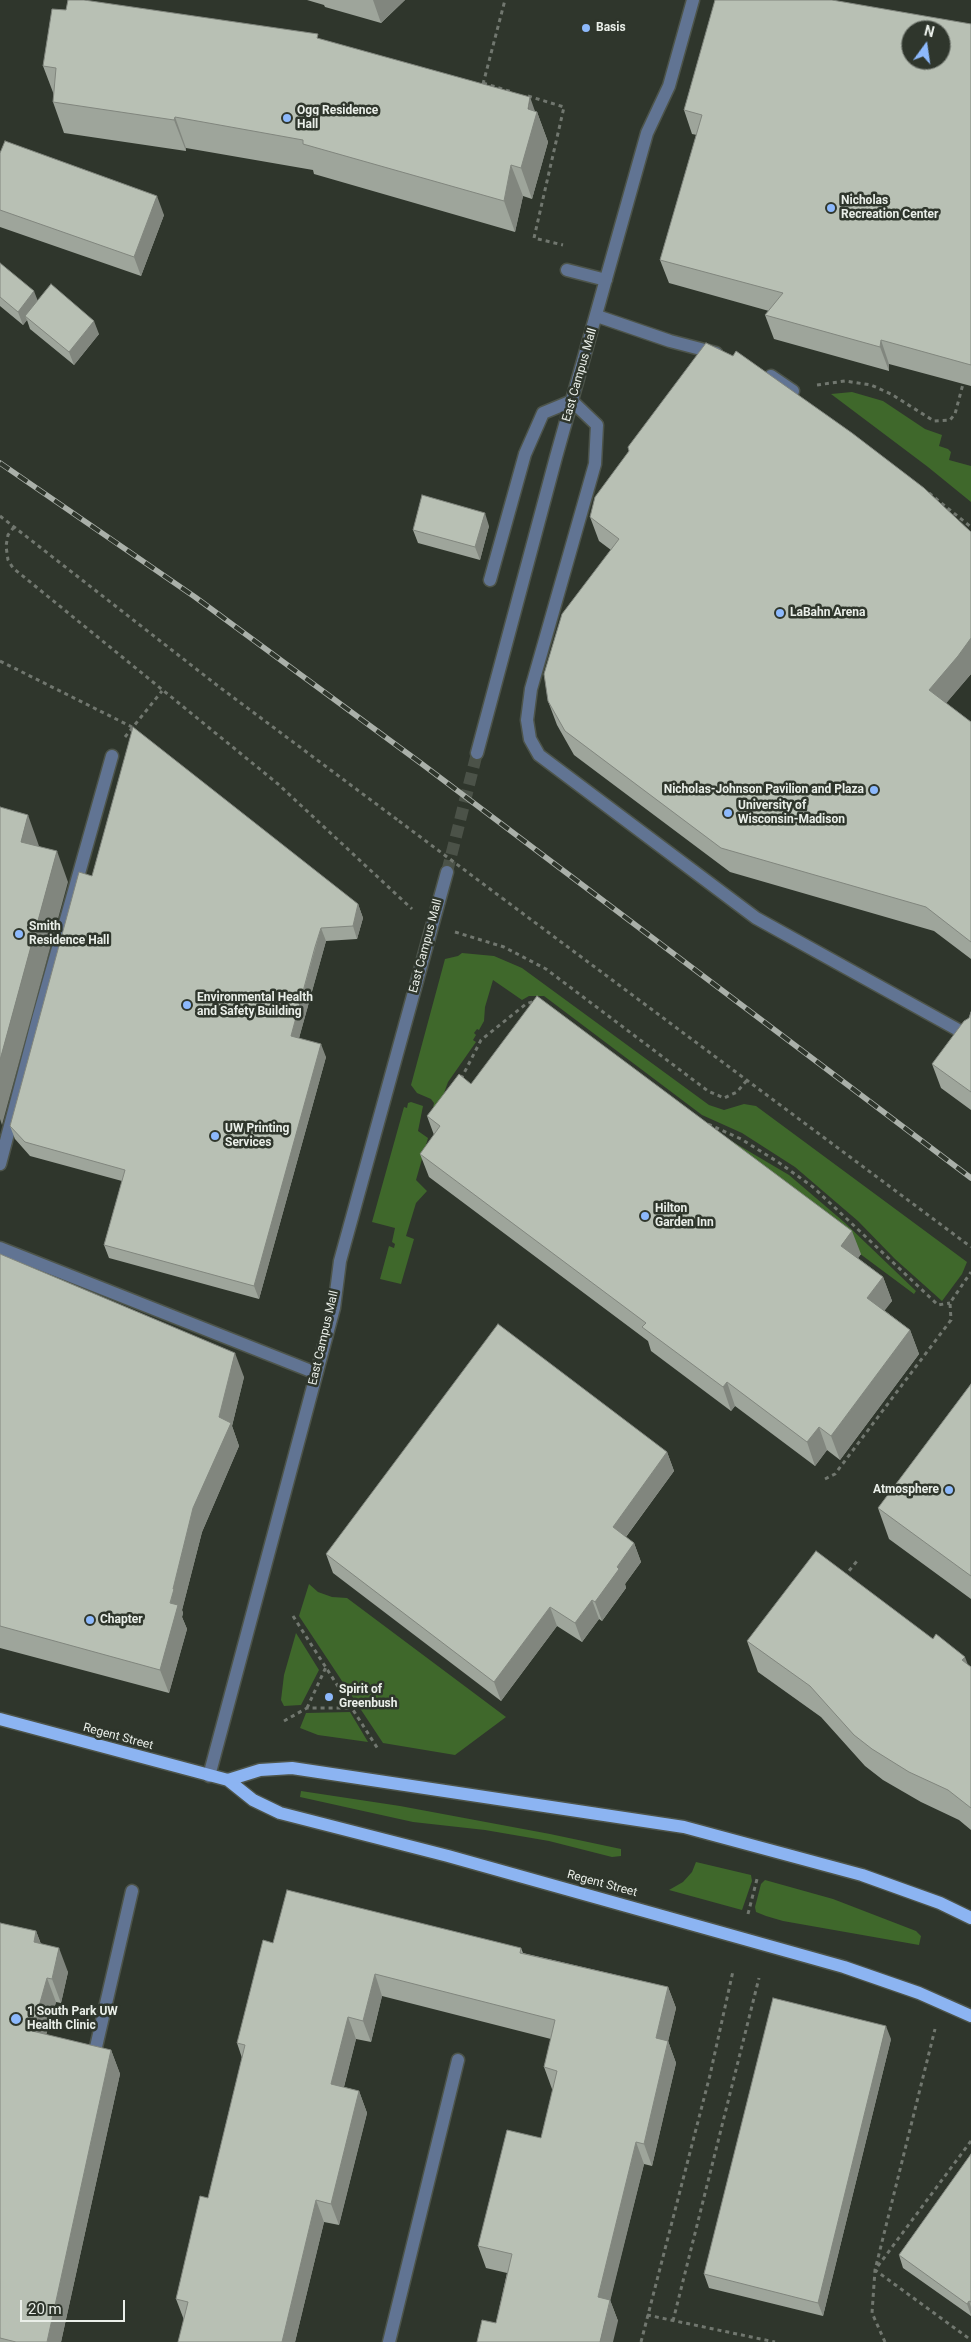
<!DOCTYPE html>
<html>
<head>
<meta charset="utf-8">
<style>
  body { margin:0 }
  #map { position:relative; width:971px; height:2342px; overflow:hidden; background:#2f362c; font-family:Roboto,sans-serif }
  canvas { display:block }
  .north { position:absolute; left:901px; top:20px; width:50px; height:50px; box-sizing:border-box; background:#2f362c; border:1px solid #7a8078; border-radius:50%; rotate:14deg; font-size:14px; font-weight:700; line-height:20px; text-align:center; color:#eaefe9 }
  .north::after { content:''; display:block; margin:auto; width:18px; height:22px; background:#8db9fc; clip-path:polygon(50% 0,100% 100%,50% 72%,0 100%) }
  .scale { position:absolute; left:20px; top:2300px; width:105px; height:22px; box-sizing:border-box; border:2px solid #eaefe9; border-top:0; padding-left:6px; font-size:15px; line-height:18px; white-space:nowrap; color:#eaefe9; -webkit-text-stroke:4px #2f362c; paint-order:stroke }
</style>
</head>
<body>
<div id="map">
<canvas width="971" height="2342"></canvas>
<div class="north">N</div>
<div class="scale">20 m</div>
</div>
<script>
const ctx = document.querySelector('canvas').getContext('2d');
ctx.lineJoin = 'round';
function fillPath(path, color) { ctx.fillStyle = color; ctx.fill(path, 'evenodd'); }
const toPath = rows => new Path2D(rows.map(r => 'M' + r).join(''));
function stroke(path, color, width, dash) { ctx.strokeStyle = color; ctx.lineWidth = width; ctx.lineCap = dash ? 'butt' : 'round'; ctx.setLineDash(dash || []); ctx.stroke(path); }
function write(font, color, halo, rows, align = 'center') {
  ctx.font = font + ' Roboto,sans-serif'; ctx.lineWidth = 5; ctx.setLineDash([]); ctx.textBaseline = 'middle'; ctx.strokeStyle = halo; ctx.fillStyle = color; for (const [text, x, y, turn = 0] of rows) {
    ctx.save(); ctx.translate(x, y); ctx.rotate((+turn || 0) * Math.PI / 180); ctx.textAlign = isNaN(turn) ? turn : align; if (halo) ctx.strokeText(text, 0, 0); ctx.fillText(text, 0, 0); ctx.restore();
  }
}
const green = toPath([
  [852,392,883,401,925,429,942,435,939,446,948,449,951,452,949,460,971,466,971,502,928,467,831,394],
  [462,953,494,956,522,968,709,1105,724,1110,744,1104,756,1106,967,1262,962,1274,942,1301,895,1259,858,1221,795,1167,742,1133,702,1115,544,996,529,996,522,1000,493,980,485,1007,484,1021,479,1030,477,1029,474,1033,476,1035,473,1040,476,1042,448,1082,434,1121,432,1113,434,1103,431,1099,417,1093,411,1085,445,959,458,956],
  [546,1020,728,1139,789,1175,844,1222,916,1291,914,1294],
  [411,1102,423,1106,418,1131,428,1138,416,1180,427,1191,416,1203,406,1236,414,1239,401,1284,380,1279,389,1246,394,1248,395,1244,392,1242,395,1228,372,1222,404,1107,407,1108,408,1103],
  [309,1584,318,1592,332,1597,347,1598,506,1717,455,1755,383,1743,299,1616],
  [296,1633,319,1670,301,1705,284,1706,281,1700,284,1675],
  [350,1712,368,1742,318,1735,300,1728,306,1713],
  [301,1791,400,1806,550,1834,621,1849,621,1856,612,1857,549,1841,485,1830,413,1822,300,1797],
  [696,1862,751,1875,752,1881,742,1910,669,1890,683,1882,692,1872],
  [765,1880,833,1899,916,1931,921,1936,919,1945,783,1921,766,1916,756,1912,755,1907,761,1884]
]);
const minorTunnel = toPath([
  [447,872,477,753]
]);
const path = toPath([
  [483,83,512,92],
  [483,84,505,0],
  [528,96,564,107,534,238,563,245],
  [817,385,845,381,871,385,891,394,934,421,950,420,955,414,963,384],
  [929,493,971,527],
  [0,516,218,686,399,821],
  [14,527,8,535,6,546,8,560,13,568,278,784,412,909],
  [0,661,132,727],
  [125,737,162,691],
  [502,898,971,1247],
  [455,932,504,947,546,969,708,1091,724,1098,737,1092,748,1079],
  [461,1079,481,1040,526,1004,538,1000],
  [708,1124,741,1139,778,1162,813,1187,938,1305,950,1303],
  [825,1479,835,1474,951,1320,950,1303,971,1272],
  [844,1577,857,1561],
  [293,1616,378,1749],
  [307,1708,326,1667],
  [284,1721,307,1708,351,1708],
  [748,1914,757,1879],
  [971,2141,875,2270,971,2340],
  [647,2315,775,2342],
  [673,2321,759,1978],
  [641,2342,710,2075,733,1971],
  [885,2342,872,2313,875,2270,935,2029]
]);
const minor = toPath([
  [567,270,606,280],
  [597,316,670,341,716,353],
  [771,376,793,391],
  [572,401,597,425,595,464,531,689,527,720,530,739,539,755,756,918,971,1037],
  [490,580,525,454,543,413,572,401],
  [477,753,556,457,647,133,669,86,693,0],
  [0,1164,38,1019,112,756],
  [0,1248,316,1373],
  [209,1776,334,1308,340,1261,447,872],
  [93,2060,132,1891],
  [389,2342,458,2060]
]);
const major = toPath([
  [0,1719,228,1780,253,1800,280,1813,448,1856,844,1967,919,1993,971,2016],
  [228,1780,260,1770,292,1768,684,1827,862,1875,940,1903,971,1918]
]);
const rail = toPath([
  [0,463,195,597,422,764,971,1178]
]);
const pathBridge = toPath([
  [399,821,502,898]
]);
const wall = toPath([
  [307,0,405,0,381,23,325,7,324,5],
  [971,24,971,386,889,364,889,371,774,339,765,315,769,311,669,283,660,260,697,135,692,134,684,110],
  [320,39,537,112,548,142,532,199,523,196,515,232,314,174,313,170,186,148,186,151,64,133,53,102,54,95,43,66],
  [0,153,164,215,141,276,0,227],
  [0,263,37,300,99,334,74,365,30,329,27,320,23,325,0,306],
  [590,517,971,532,971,674,946,703,971,722,971,959,934,931,730,872,574,755,557,725,548,701,611,550,599,541],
  [489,526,480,560,418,543,413,530],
  [92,876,358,904,363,918,357,939,326,941,299,1038,326,1057,259,1299,109,1258,104,1245,122,1181,30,1156,15,1139,10,1126],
  [971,1012,971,1110,941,1088,932,1064,969,1018],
  [471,1084,861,1254,858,1258,883,1277,892,1301,884,1310,910,1330,919,1354,840,1460,827,1450,815,1466,735,1406,731,1411,651,1351,648,1341,429,1177,420,1154,434,1135,427,1116],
  [0,1254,244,1377,232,1426,239,1446,202,1532,182,1610,183,1613,182,1617,187,1629,169,1693,0,1648],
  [971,1384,971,1599,889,1539,878,1508],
  [667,1452,674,1471,626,1537,634,1543,641,1562,625,1584,626,1588,602,1621,599,1619,582,1642,557,1626,501,1701,333,1573,326,1554],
  [747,1641,968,1665,971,1667,971,1830,959,1820,921,1802,883,1780,865,1766,821,1717,758,1672],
  [0,1923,36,1931,41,1944,68,1972,61,2003,56,2002,46,2035,111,2050,120,2074,61,2342,0,2342],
  [273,1943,521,1948,523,1953,668,1987,676,2008,668,2041,676,2063,652,2166,644,2164,610,2300,618,2321,496,2323,507,2273,486,2268,478,2246,541,2138,553,2089,552,2089,544,2067,551,2039,382,1996,371,2042,356,2039,344,2087,359,2091,367,2113,339,2225,324,2222,295,2342,178,2342,184,2320,176,2299,208,2198,242,2058,237,2043],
  [891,2039,823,2316,709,2288,704,2274],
  [971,2154,971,2316,903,2268,899,2255]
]);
const shadedWall = toPath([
  [373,0,405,0,381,23],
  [530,97,536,114,537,112,548,142,532,199,521,168],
  [175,117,186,148,186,151,174,120],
  [511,165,523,196,515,232,504,201],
  [157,196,164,215,141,276,134,257],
  [34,291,39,304,25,316,27,320,23,325,18,312],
  [94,321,99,334,74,365,69,352],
  [881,340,889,364,889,371,880,347],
  [485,513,489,526,480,560,475,547],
  [971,638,971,674,937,714,929,690],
  [28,815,39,846,32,873,21,842],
  [57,851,68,882,2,1125,0,1119,0,1060],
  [358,904,363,918,357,939,353,926],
  [321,928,326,941,296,1049,291,1036],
  [321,1044,326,1057,259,1299,254,1286],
  [852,1231,861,1254,849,1270,841,1246],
  [883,1277,892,1301,876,1322,867,1298],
  [910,1330,919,1354,840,1460,831,1436],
  [235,1353,244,1377,232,1426,239,1446,202,1532,182,1610,183,1613,182,1617,187,1629,169,1693,160,1670,173,1589,193,1508,219,1417],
  [727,1382,735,1406,731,1411,723,1387],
  [819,1427,827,1450,815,1466,807,1442],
  [667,1452,674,1471,619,1546,613,1527],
  [634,1543,641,1562,625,1584,626,1588,602,1621,595,1602,617,1567],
  [592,1600,599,1619,582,1642,575,1623],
  [550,1607,557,1626,501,1701,494,1682],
  [965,1657,971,1673,962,1660],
  [36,1931,45,1955,34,1942],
  [59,1948,68,1972,61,2003,52,1979],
  [375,1974,382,1996,371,2042,363,2021],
  [47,1978,56,2002,40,2055,32,2031],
  [668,1987,676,2008,664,2059,656,2038],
  [348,2017,356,2039,339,2106,331,2084],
  [886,2026,891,2039,823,2316,818,2303],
  [668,2041,676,2063,652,2166,644,2144],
  [111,2050,120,2074,61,2342,47,2342],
  [359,2091,367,2113,339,2225,331,2204],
  [636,2142,644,2164,606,2318,598,2297],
  [316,2200,324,2222,295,2342,282,2342],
  [610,2300,618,2321,613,2342,600,2342],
  [969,2301,971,2307,971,2315,967,2304]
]);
const building = toPath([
  [68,0,84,0,318,34,317,38,530,97,528,109,537,112,521,168,511,165,504,201,303,144,303,140,175,117,174,120,53,102,56,68,43,66,52,9,66,10,68,0],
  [715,0,832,0,971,24,971,365,881,340,880,347,765,315,783,293,660,260,702,115,684,110,715,0],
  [911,30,941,30,941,60,911,60,911,30],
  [5,141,157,196,134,257,0,210,0,153,5,141],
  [0,263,34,291,18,312,0,297,0,263],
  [51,284,94,321,69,352,25,316,51,284],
  [706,343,733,356,736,351,852,433,924,488,971,532,971,638,958,656,929,690,971,722,971,942,926,907,721,848,565,731,548,701,544,674,562,614,619,539,590,517,595,497,629,451,628,447,706,343],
  [422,495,485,513,475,547,413,530,422,495],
  [133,727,358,904,353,926,321,928,315,947,291,1036,321,1044,254,1286,104,1245,125,1170,25,1142,10,1126,79,872,92,876,133,727],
  [0,807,28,815,21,842,57,851,0,1060,0,807],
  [537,996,852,1231,841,1246,883,1277,867,1298,910,1330,831,1436,819,1427,807,1442,727,1382,723,1387,642,1327,646,1323,420,1154,440,1126,427,1116,459,1074,471,1084,537,996],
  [971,1012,971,1092,932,1064,964,1021,969,1018,971,1012],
  [0,1254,235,1353,219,1417,231,1423,193,1508,173,1589,174,1589,170,1603,178,1605,160,1670,0,1626,0,1254],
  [498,1324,667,1452,613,1527,634,1543,617,1567,619,1569,595,1602,592,1600,575,1623,550,1607,494,1682,326,1554,498,1324],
  [971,1384,971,1576,878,1508,971,1384],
  [816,1551,933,1639,936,1634,965,1657,962,1660,971,1667,971,1808,948,1790,909,1772,872,1749,854,1735,810,1686,747,1641,816,1551],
  [287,1890,521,1948,520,1953,668,1987,656,2038,668,2041,644,2144,636,2142,598,2297,610,2300,600,2342,477,2342,482,2320,496,2323,512,2254,478,2246,507,2130,541,2138,557,2071,544,2067,555,2020,375,1974,363,2021,348,2017,331,2084,359,2091,331,2204,316,2200,282,2342,178,2342,188,2302,176,2299,200,2196,208,2198,245,2045,237,2043,263,1940,273,1943,287,1890],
  [0,1923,36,1931,34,1942,59,1948,52,1979,47,1978,32,2031,111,2050,47,2342,16,2342,0,2338,0,1923],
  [773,1998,886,2026,818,2303,704,2274,773,1998],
  [971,2154,971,2302,969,2301,967,2304,899,2255,971,2154]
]);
const markers = [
  [586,28,5,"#8db9fc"],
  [287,118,5,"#8db9fc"],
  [831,208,5,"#8db9fc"],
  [780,613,5,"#8db9fc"],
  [874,790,5,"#8db9fc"],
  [728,813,5,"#8db9fc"],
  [19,934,5,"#8db9fc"],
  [187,1005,5,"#8db9fc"],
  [215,1136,5,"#8db9fc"],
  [645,1216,5,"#8db9fc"],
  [949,1490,5,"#8db9fc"],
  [90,1620,5,"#8db9fc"],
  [329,1697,5,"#8db9fc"],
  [16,2019,6,"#8db9fc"]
];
const poiNames = [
  ["Basis",596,28],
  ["Ogg Residence",297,111],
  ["Hall",297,125],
  ["Nicholas",841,201],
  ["Recreation Center",841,215],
  ["LaBahn Arena",790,613],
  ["Nicholas-Johnson Pavilion and Plaza",864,790,"right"],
  ["University of",738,806],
  ["Wisconsin-Madison",738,820],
  ["Smith",29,927],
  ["Residence Hall",29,941],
  ["Environmental Health",197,998],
  ["and Safety Building",197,1012],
  ["UW Printing",225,1129],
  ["Services",225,1143],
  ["Hilton",655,1209],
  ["Garden Inn",655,1223],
  ["Atmosphere",939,1490,"right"],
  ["Chapter",100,1620],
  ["Spirit of",339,1690],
  ["Greenbush",339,1704],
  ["1 South Park UW",27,2012],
  ["Health Clinic",27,2026]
];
const streetNames = [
  ["East Campus Mall",580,375,-74],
  ["East Campus Mall",426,946,-75],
  ["East Campus Mall",324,1338,-77],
  ["Regent Street",118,1737,15],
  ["Regent Street",602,1884,15]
];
fillPath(green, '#3f682b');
stroke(minorTunnel, '#4b5248', 12, [12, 6]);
stroke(minor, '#4d544a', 15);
stroke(major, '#4d544a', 15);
stroke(path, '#71776f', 3, [4, 4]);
stroke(minor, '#617493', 12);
stroke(major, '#8cb4f2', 12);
stroke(rail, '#aab0a9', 5.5);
stroke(rail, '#2f362c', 4, [11]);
stroke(pathBridge, '#71776f', 3, [4, 4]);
fillPath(wall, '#9ea59b');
fillPath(shadedWall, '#81867e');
fillPath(building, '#b8c0b4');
stroke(building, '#81867e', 1);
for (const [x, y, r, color] of markers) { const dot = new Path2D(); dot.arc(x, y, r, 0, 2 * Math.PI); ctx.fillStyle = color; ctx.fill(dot); stroke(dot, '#2f362c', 2); }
write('bold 12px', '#eaefe9', '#2f362c', poiNames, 'left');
write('12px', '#eaefe9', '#2f362c', streetNames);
</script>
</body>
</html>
